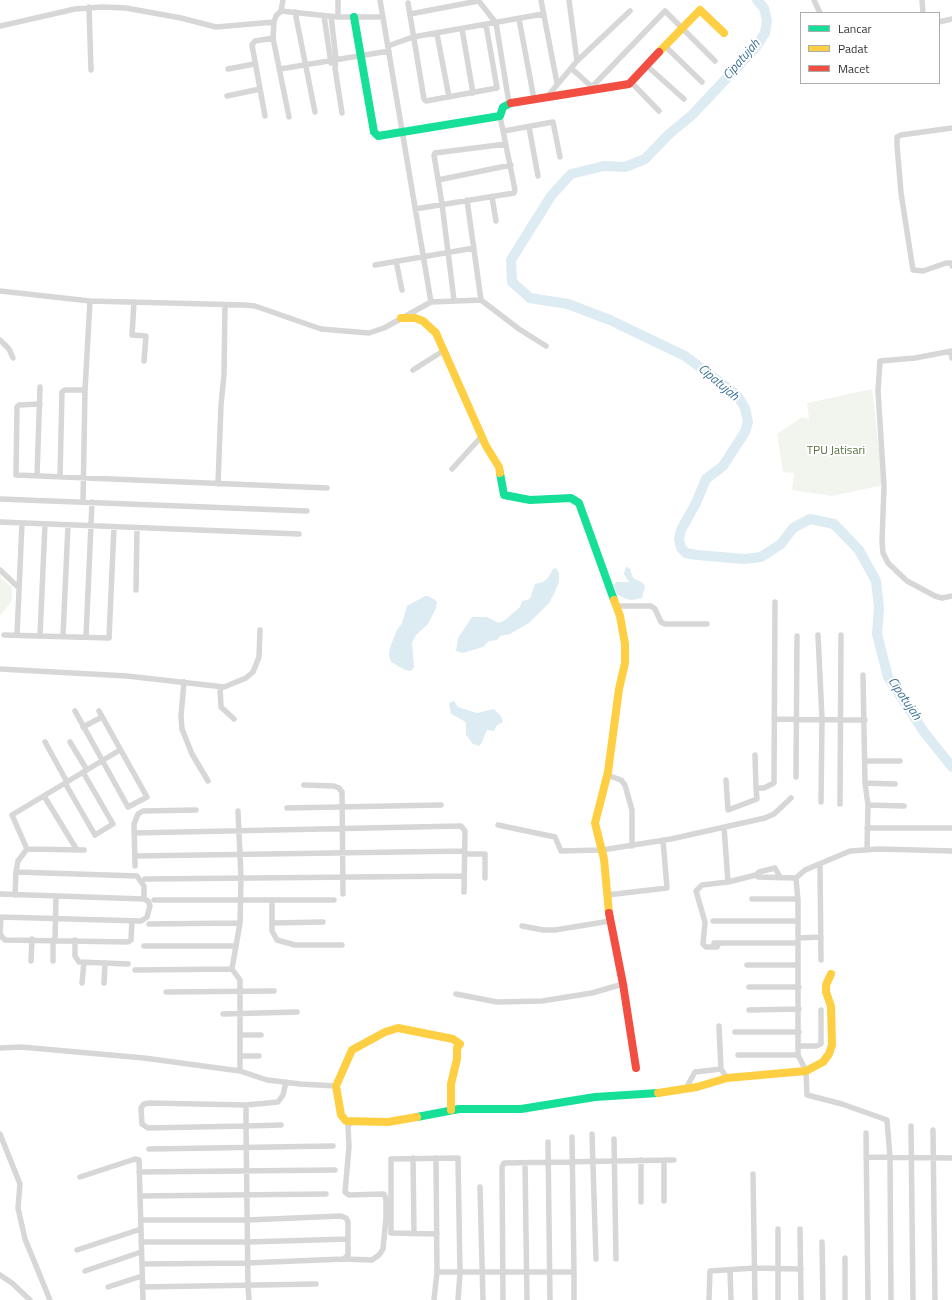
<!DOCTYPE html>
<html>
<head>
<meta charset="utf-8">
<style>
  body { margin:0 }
  #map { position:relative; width:952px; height:1300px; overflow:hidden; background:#fff; font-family:"Titillium Web",sans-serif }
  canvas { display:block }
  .legend { position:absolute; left:800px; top:12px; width:140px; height:72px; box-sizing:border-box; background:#fff; border:1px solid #adadad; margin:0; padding:5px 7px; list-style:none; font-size:12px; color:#333 }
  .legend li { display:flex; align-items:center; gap:8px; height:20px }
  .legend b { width:20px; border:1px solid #adadad }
</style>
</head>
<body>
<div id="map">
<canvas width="952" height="1300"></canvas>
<ul class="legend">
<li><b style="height:5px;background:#16e098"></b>Lancar</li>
<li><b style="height:5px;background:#ffcf43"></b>Padat</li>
<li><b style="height:5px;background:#f24e42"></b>Macet</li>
</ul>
</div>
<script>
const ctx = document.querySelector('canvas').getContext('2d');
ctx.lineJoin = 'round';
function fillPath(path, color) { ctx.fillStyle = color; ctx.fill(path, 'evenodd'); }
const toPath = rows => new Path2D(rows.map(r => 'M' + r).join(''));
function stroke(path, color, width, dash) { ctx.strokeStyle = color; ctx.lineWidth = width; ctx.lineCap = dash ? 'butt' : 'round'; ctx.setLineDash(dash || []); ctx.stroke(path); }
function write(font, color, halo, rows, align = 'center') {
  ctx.font = font + ' "Titillium Web",sans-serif'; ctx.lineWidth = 4; ctx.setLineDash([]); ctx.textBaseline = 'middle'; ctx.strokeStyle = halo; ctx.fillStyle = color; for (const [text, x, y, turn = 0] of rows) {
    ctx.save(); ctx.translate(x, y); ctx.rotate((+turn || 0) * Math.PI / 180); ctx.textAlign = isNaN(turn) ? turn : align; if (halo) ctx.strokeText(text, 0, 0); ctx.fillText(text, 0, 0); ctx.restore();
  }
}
const green = toPath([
  [872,389,883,485,832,496,792,490,794,473,783,472,777,434,802,417,809,419,807,403],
  [0,573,1,578,12,587,12,601,0,616]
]);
const water = toPath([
  [626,566,630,569,633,578,643,583,645,586,642,598,632,600,626,599,618,595,615,589,614,585,616,582,629,582,624,574],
  [556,568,559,573,559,582,554,594,549,603,529,623,510,634,500,636,497,640,489,641,483,647,463,653,456,651,458,638,472,617,487,617,499,623,505,620,520,607,522,601,530,599,535,584,543,582,548,578,553,569],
  [425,596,428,596,435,600,437,602,436,608,428,624,416,635,412,643,414,667,411,671,405,670,391,662,389,655,390,647,397,630,402,623,407,606],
  [454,701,458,707,477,713,494,709,501,716,503,722,497,725,494,731,487,730,481,744,479,746,473,744,466,735,466,723,464,721,451,714,449,703]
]);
const river = toPath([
  [757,0,764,8,767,21,765,33,756,47,692,115,668,135,645,159,625,167,604,166,571,174,551,196,511,260,512,282,530,298,568,304,610,320,685,356,737,395,745,408,748,422,745,432,723,466,706,479,696,503,681,530,679,539,681,548,686,553,697,555,744,559,761,557,781,544,793,528,810,519,834,524,859,550,876,581,879,608,877,634,888,677,924,732,952,767]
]);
const street = toPath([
  [283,0,281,11,276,16,274,22,273,38,289,117],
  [380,0,431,302],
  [478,0,496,23,509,103],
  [541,0,557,83],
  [569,0,577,61],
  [814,0,820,13],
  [922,0,923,13],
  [408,3,424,99,426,101,497,88,486,25],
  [89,7,91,70],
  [281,11,338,17,382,17],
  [295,12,315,112],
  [410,14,478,1],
  [324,16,331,63],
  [331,16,336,59,335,68,342,113],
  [338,17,338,0],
  [519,19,534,99],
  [939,22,952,19],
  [0,26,75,9,102,7,126,8,181,18,216,27,274,22],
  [462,29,473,93],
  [437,34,449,97],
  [388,46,413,37,543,14],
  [665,46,702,82],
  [647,66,684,99],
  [571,68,592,87],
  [228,69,254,64],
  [280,69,389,51],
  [631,82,659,111],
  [589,90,665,11,715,61],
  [227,96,260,89],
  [547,97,577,61,630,11],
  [265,116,252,45,255,41,273,38],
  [529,127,538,176],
  [952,128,901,135,897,137,897,145,901,193,913,270,923,271,946,263,951,263,952,266],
  [504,131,553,122,560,157],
  [438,180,511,165],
  [492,197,496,221],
  [467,200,481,300,519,329,546,346],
  [415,209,514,193,515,190,500,116],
  [396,261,402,290],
  [375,265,474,248],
  [0,291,90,301,245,305,255,306,321,329,369,333,384,328,431,302,481,300],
  [454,300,442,204,434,155,435,153,506,144],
  [134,302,132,335,146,336,144,361],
  [0,340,9,349,13,358],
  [951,351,952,358],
  [952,351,915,358,880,361,878,391,884,486,882,542,883,553,888,563,907,581,935,596,942,598,952,596],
  [413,370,443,351],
  [40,404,19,405,17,407,16,475,327,488],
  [452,469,482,436],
  [37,476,40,387],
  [60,477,62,392,65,390,85,390],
  [218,484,221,405,224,375,225,305],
  [0,499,307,511],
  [83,502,85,390,90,301],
  [0,522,299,534],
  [0,570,19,588],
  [136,590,137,528],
  [617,606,651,606,655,609,661,622,665,624,707,624],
  [4,635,109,638,114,527],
  [17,635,22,523],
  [818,635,822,719,821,802],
  [40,636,45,524],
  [63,636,68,525],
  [86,637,92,502],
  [0,669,127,676,224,687,246,678,253,672,259,657,260,630],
  [863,675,865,783,868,805,867,850],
  [184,682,181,716,182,729,192,754,208,781],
  [220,687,221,707,234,719],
  [75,711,128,807,147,797,99,711],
  [774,719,865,720],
  [83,727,102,717],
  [45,742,67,782],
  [70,742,87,770],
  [755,755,756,788],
  [866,761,900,761],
  [607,775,621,780,625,785,632,810,632,846],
  [796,777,797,636],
  [726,780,728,810,757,799,756,788,764,788,774,783,775,602],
  [65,783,95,835,113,824,83,772],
  [865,783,895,784],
  [304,785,334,786,339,788,342,792,343,894],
  [44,796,77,850],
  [840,804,841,635],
  [868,805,904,806],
  [287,808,441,805],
  [238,811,241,878,240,923,232,969,240,980,240,1071],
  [498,825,555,837,561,851,602,850,671,839,765,818,774,814,791,798],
  [867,828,952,828],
  [134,833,461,826,465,831,464,892],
  [27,849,12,815,120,750],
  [465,854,485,854,485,878],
  [135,856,465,851],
  [820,864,821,960],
  [135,866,134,824,138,814,143,811,196,810],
  [16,872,18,861,27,849,84,850],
  [780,877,775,868,759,872,756,875,758,877,796,878],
  [145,879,464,876],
  [728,882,756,875],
  [0,894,144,899,148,901,150,906,147,917,141,921,0,917],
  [15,895,16,872,137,876,144,886,144,899],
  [607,895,667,888,663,840],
  [752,899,798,899],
  [154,900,334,900],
  [272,900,272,931,277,940,295,945,342,945],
  [1,917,0,933,2,937,5,940,128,942,131,940,132,921],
  [713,921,798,921],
  [272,923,323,922],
  [149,924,240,923],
  [522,926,543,930,555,930,610,921],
  [798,938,821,937],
  [55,940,56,896],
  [75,940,75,956,79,962,128,964],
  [714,943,798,943],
  [719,943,717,947,706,947,703,944,705,922,696,891,702,885,728,882,724,827],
  [144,946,235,946],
  [31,961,32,939],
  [53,961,53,940],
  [747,965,798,965],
  [135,970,232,969],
  [82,983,84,962],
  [104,983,105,963],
  [749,987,799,987],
  [166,992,274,991],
  [456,994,497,1002,542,1001,592,993,623,984],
  [749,1010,799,1009],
  [223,1014,297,1012],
  [719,1026,721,1069,727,1078],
  [735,1032,799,1032],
  [240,1035,261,1035],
  [799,1046,816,1046,821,1044,821,1010],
  [0,1048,21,1047,144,1058,240,1071,267,1080,300,1084,336,1086],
  [738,1055,798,1055],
  [240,1056,259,1056],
  [685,1090,695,1072,721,1069],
  [246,1105,278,1102,283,1095,286,1082],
  [911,1126,913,1300],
  [933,1130,935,1300],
  [866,1133,868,1300],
  [0,1134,20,1184,18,1208,25,1239,50,1300],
  [592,1134,596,1259],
  [572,1137,574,1272],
  [614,1139,616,1259],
  [548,1142,550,1300],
  [149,1149,333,1146],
  [866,1157,952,1158],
  [413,1158,414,1233],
  [436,1158,437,1272,574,1272,574,1300],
  [641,1160,641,1202],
  [525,1163,527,1300],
  [139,1172,335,1170],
  [753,1174,755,1300],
  [80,1177,135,1159,139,1160,143,1300],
  [480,1187,483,1300],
  [140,1196,326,1194],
  [664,1201,664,1160],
  [141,1220,247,1220,341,1216,346,1218,348,1222,348,1255,344,1259,247,1263,142,1264],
  [800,1229,801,1300],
  [437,1234,391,1233,391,1159,458,1158,460,1273,458,1300],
  [141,1242,247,1242,348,1239],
  [822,1242,823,1300],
  [77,1250,141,1229],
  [845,1258,845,1300],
  [344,1259,372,1260,379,1255,383,1249,386,1218,386,1199,384,1194,349,1195,345,1192,349,1147,348,1125,351,1123],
  [730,1270,731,1300],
  [85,1271,141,1252],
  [0,1275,12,1283,30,1300],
  [108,1287,142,1276],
  [142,1287,316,1284],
  [249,1300,248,1286,246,1126,246,1105,150,1103,144,1104,141,1108,142,1124,148,1128,246,1126,281,1125],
  [434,1300,437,1272],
  [503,1300,502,1167,504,1163,674,1160],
  [709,1300,710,1271,754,1268,801,1269],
  [778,1300,778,1229],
  [891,1300,890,1157,887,1120,842,1104,807,1095,806,1071,798,1055,798,901,796,878,805,870,850,851,879,849,952,851]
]);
const fast = toPath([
  [354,17,374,132,378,136,500,116,503,107,511,103],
  [500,473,504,495,530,500,571,498,579,503,614,600],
  [417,1117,459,1109,521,1109,595,1097,658,1093]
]);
const slow = toPath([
  [659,52,700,10,724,33],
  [401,318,415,318,423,321,436,333,486,446,499,467,500,473],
  [609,913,604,859,595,823,608,772,619,689,625,663,625,644,620,616,614,600],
  [658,1093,697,1087,727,1078,806,1071,823,1062,829,1054,832,1045,831,1006,826,992,826,985,831,974],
  [417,1117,388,1122,346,1121,341,1115,336,1086,352,1050,385,1032,398,1028,453,1039,460,1044,457,1048,457,1059,451,1084,451,1110]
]);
const jam = toPath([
  [511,103,629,84,659,52],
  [609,913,623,984,636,1068]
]);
const parkNames = [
  ["TPU Jatisari",836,451]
];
const waterNames = [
  ["Cipatujah",742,60,-49],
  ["Cipatujah",718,383,40],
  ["Cipatujah",904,699,56]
];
fillPath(green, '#f1f5ed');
fillPath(water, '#ddebf3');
stroke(river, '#ddebf3', 10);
stroke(street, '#d7d7d7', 5.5);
stroke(fast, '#16e098', 8);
stroke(slow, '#ffcf43', 8);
stroke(jam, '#f24e42', 8);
write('12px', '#56703f', '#fff', parkNames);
write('italic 13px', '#3f7597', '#fff', waterNames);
</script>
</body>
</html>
